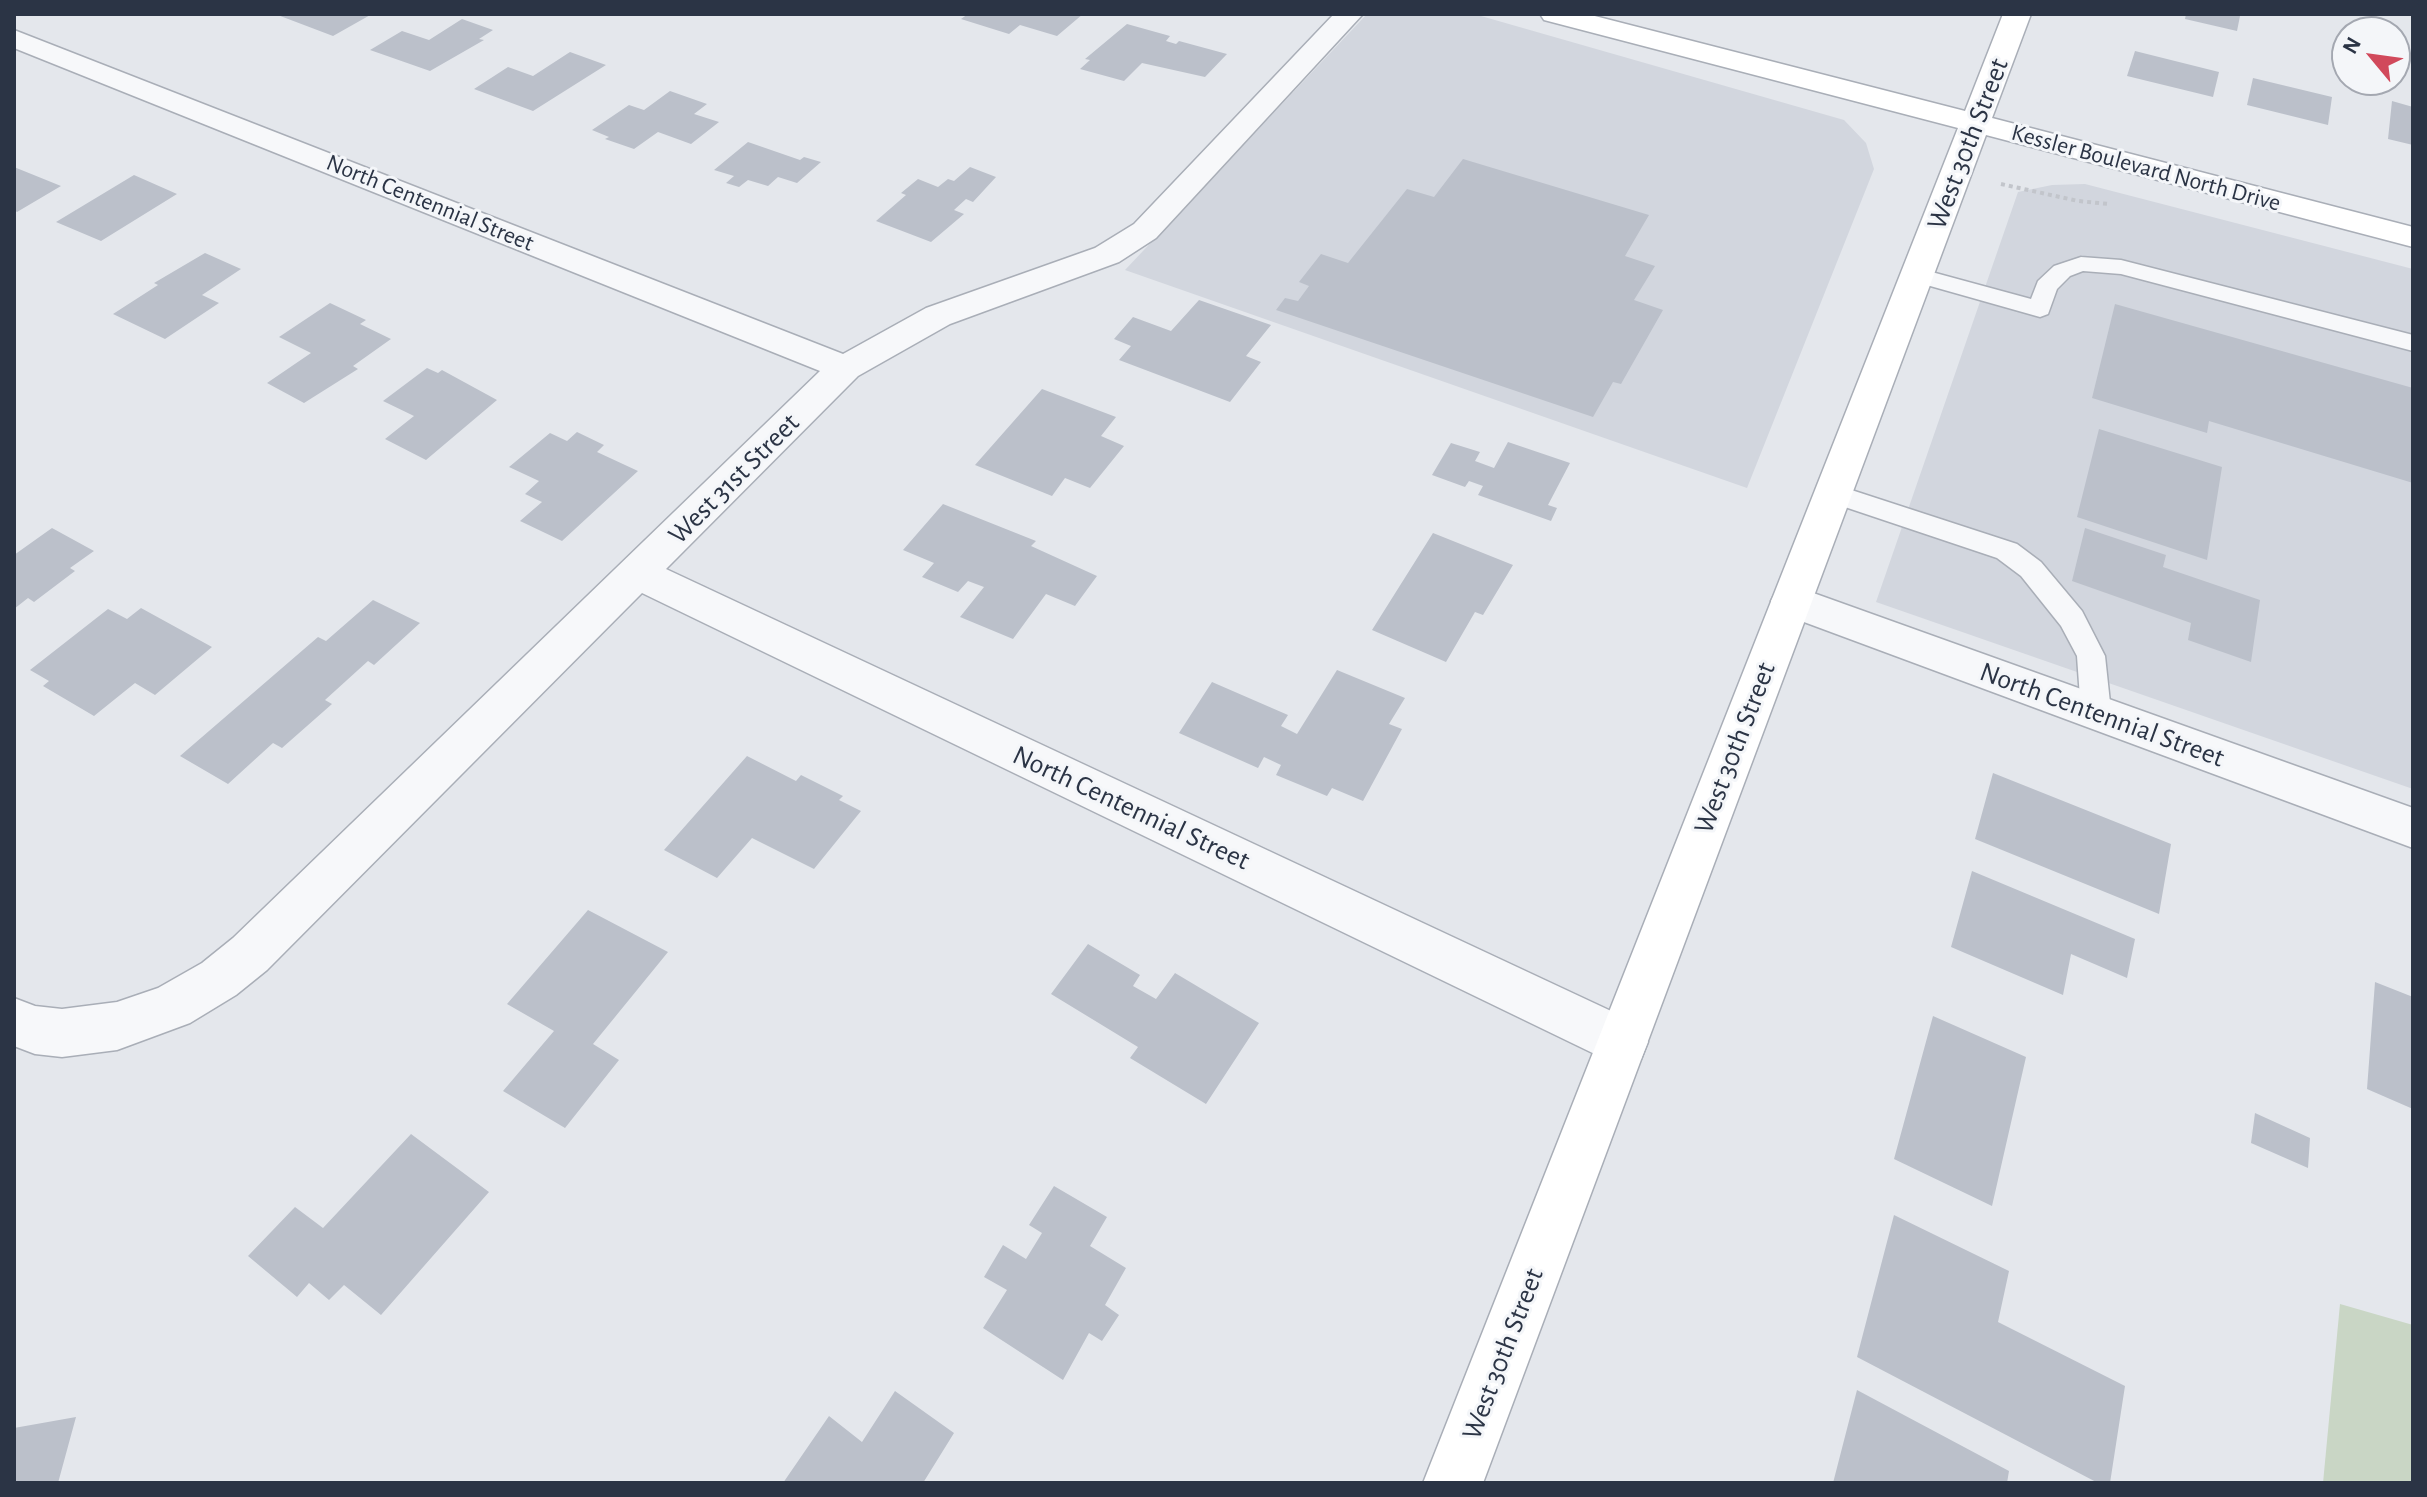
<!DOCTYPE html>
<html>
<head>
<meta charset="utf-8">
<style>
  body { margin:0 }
  #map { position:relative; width:2427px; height:1497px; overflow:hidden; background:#e4e7ec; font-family:"Alegreya Sans",sans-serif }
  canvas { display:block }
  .frame { position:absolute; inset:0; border:16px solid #2b3445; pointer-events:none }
  .north { position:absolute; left:2331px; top:16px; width:80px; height:80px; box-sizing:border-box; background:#f4f6f9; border:2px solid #a4a8b1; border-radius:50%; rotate:299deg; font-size:22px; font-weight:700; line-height:32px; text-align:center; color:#2b3445 }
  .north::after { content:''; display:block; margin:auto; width:28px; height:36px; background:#d1495b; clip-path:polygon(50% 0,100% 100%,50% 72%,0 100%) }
</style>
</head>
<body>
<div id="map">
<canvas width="2427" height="1497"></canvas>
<div class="frame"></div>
<div class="north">N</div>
</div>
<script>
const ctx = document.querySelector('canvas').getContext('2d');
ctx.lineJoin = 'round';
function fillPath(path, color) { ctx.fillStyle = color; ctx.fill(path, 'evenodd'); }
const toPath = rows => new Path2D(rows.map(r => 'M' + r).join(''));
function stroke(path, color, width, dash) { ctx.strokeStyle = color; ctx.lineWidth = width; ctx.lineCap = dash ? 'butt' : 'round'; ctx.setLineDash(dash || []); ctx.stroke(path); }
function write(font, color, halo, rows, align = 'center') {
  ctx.font = font + ' "Alegreya Sans",sans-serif'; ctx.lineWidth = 6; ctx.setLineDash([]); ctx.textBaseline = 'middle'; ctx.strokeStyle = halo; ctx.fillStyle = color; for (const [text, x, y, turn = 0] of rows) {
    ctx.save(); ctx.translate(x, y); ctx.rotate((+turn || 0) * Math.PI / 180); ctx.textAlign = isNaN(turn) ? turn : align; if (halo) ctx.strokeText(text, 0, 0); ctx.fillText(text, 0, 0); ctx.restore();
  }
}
const built = toPath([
  [1367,14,1474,14,1844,120,1866,143,1874,169,1747,488,1125,270],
  [2085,184,2413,269,2413,789,1876,602,2018,192,2052,185]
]);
const green = toPath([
  [2340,1304,2413,1325,2413,1483,2323,1483]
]);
const building = toPath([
  [275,14,372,14,333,36],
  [968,14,1083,14,1057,36,1020,25,1009,34,961,19],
  [2186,14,2233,14,2240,16,2237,31,2185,19],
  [462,19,493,30,479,39,484,40,430,71,370,50,402,31,429,40],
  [1127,24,1170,36,1166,41,1176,44,1179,41,1227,54,1205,77,1142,63,1124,81,1080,69,1090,60,1085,59],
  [2135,51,2219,72,2213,97,2127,76],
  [570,52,606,65,533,111,474,89,508,67,533,76],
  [2253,78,2332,97,2328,125,2247,105],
  [670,91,707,104,694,114,719,122,691,144,658,132,634,149,605,139,609,137,592,130,629,105,644,110],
  [2392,101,2413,107,2413,145,2388,139],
  [748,142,800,160,804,157,821,162,797,183,778,177,768,186,748,180,739,187,726,183,734,176,714,170],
  [1463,159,1649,215,1625,256,1655,266,1634,300,1663,310,1621,384,1613,382,1593,417,1276,310,1285,298,1298,301,1309,286,1299,282,1321,254,1348,263,1407,189,1434,197],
  [14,167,61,186,17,212,14,210],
  [970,167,996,177,973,202,966,199,954,210,964,214,931,242,876,221,906,195,901,193,918,179,938,187,948,179,954,181],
  [134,175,177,194,101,241,56,222],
  [205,253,241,269,202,295,219,303,165,339,113,314,158,285,154,283],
  [1199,300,1271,325,1246,356,1261,362,1230,402,1119,360,1131,346,1114,339,1133,317,1171,331],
  [330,303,366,320,360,324,391,339,353,366,358,369,304,403,267,383,311,353,279,337],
  [2115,304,2413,388,2413,483,2209,421,2207,433,2092,398],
  [427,368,438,373,442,370,497,400,426,460,385,439,414,416,383,401],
  [1042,389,1116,417,1101,436,1124,446,1090,488,1065,478,1052,496,975,465],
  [2099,429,2222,467,2207,560,2077,517],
  [577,432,604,445,597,452,638,471,562,541,520,521,542,502,525,494,539,481,509,467,550,433,567,441],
  [1508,442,1570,463,1548,505,1557,508,1551,521,1478,495,1483,486,1469,481,1465,487,1432,475,1451,443,1480,452,1475,461,1494,468],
  [943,504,1036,541,1031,546,1097,576,1075,606,1046,594,1013,639,960,617,984,587,968,581,958,592,922,577,934,563,903,550],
  [52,528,94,551,70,568,75,571,34,602,28,598,14,609,14,555],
  [2085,528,2166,555,2163,567,2260,600,2251,662,2188,640,2191,623,2072,581],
  [1433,533,1513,565,1483,615,1475,612,1446,662,1372,630],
  [373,600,420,623,374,665,368,661,325,700,332,704,282,748,273,743,228,784,180,756,318,637,326,641],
  [141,608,212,647,155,695,135,683,94,716,43,686,49,681,30,670,108,609,127,619],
  [1337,670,1405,698,1389,724,1402,729,1363,801,1332,788,1327,796,1276,775,1281,765,1264,757,1258,768,1179,733,1212,682,1288,715,1281,726,1297,734],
  [747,756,796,781,801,775,843,796,839,800,861,811,814,869,752,838,717,878,664,850],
  [1993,773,2171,844,2159,914,1975,839],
  [1972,871,2135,939,2127,978,2071,954,2063,995,1951,947],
  [588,910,668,952,593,1044,619,1060,565,1128,503,1091,554,1031,507,1004],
  [1088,944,1140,975,1133,986,1156,999,1175,973,1259,1023,1206,1104,1130,1058,1138,1047,1051,994],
  [2375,982,2413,997,2413,1109,2367,1089],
  [1933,1016,2026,1057,1992,1206,1894,1159],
  [2255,1113,2310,1138,2308,1168,2251,1143],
  [411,1134,489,1192,381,1315,344,1285,329,1300,309,1283,297,1297,248,1256,295,1207,323,1228],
  [1054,1186,1107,1217,1090,1246,1126,1268,1105,1305,1119,1315,1102,1341,1089,1333,1063,1380,983,1328,1007,1290,984,1277,1003,1245,1026,1259,1042,1233,1029,1225],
  [1894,1215,2009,1271,1998,1322,2125,1386,2110,1483,2098,1483,1857,1357],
  [1857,1390,2009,1471,2007,1483,1833,1483],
  [895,1391,954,1433,923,1483,783,1483,829,1416,862,1442],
  [76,1417,58,1483,14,1483,14,1428]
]);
const path = toPath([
  [2001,184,2078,201,2109,204]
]);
const lane = toPath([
  [2081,257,2121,260,2413,335,2413,351,2121,274,2083,271,2070,276,2057,289,2048,314,2040,317,1909,280,1906,275,1909,270,1917,268,2031,299,2038,281,2054,266,2081,257],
  [1833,484,2017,544,2041,562,2082,611,2105,656,2111,712,2106,720,2096,724,2086,720,2081,712,2077,656,2061,626,2021,576,1997,558,1824,500,1820,493,1824,486,1833,484]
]);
const street = toPath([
  [1334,14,1363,14,1156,238,1119,262,950,324,858,376,666,569,1641,1025,1648,1042,1641,1059,1623,1066,1605,1059,642,593,267,970,236,995,190,1023,117,1050,62,1057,35,1054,14,1046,14,998,35,1006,62,1009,117,1002,158,988,202,963,233,938,820,371,14,48,14,30,843,354,926,308,1095,248,1134,224,1334,14],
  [1791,585,2413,808,2413,848,1777,612,1771,601,1777,590,1791,585]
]);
const secondary = toPath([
  [1540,14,1587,14,1965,111,2003,14,2031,14,1992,118,2413,227,2413,247,1986,135,1483,1483,1423,1483,1958,128,1544,20,1540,14]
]);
const farStreetnames = [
  ["Kessler Boulevard North Drive",2146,168,15],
  ["North Centennial Street",430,203,22]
];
const streetNames = [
  ["West 30th Street",1968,144,-69],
  ["West 31st Street",734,479,-45],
  ["North Centennial Street",2102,715,20],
  ["West 30th Street",1735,748,-69],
  ["North Centennial Street",1131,808,25],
  ["West 30th Street",1503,1354,-69]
];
fillPath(built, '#d2d6de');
fillPath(green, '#c9d6c5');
fillPath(building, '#bbc0ca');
stroke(lane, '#a9aeb7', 3);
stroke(street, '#a9aeb7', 3);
stroke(secondary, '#a9aeb7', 3);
stroke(path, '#c2c5cb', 4, [4, 4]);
fillPath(lane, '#f7f8fa');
fillPath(street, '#f7f8fa');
fillPath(secondary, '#fff');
write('24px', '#2b3445', '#f4f6f9', farStreetnames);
write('28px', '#2b3445', '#f4f6f9', streetNames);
</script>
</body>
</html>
